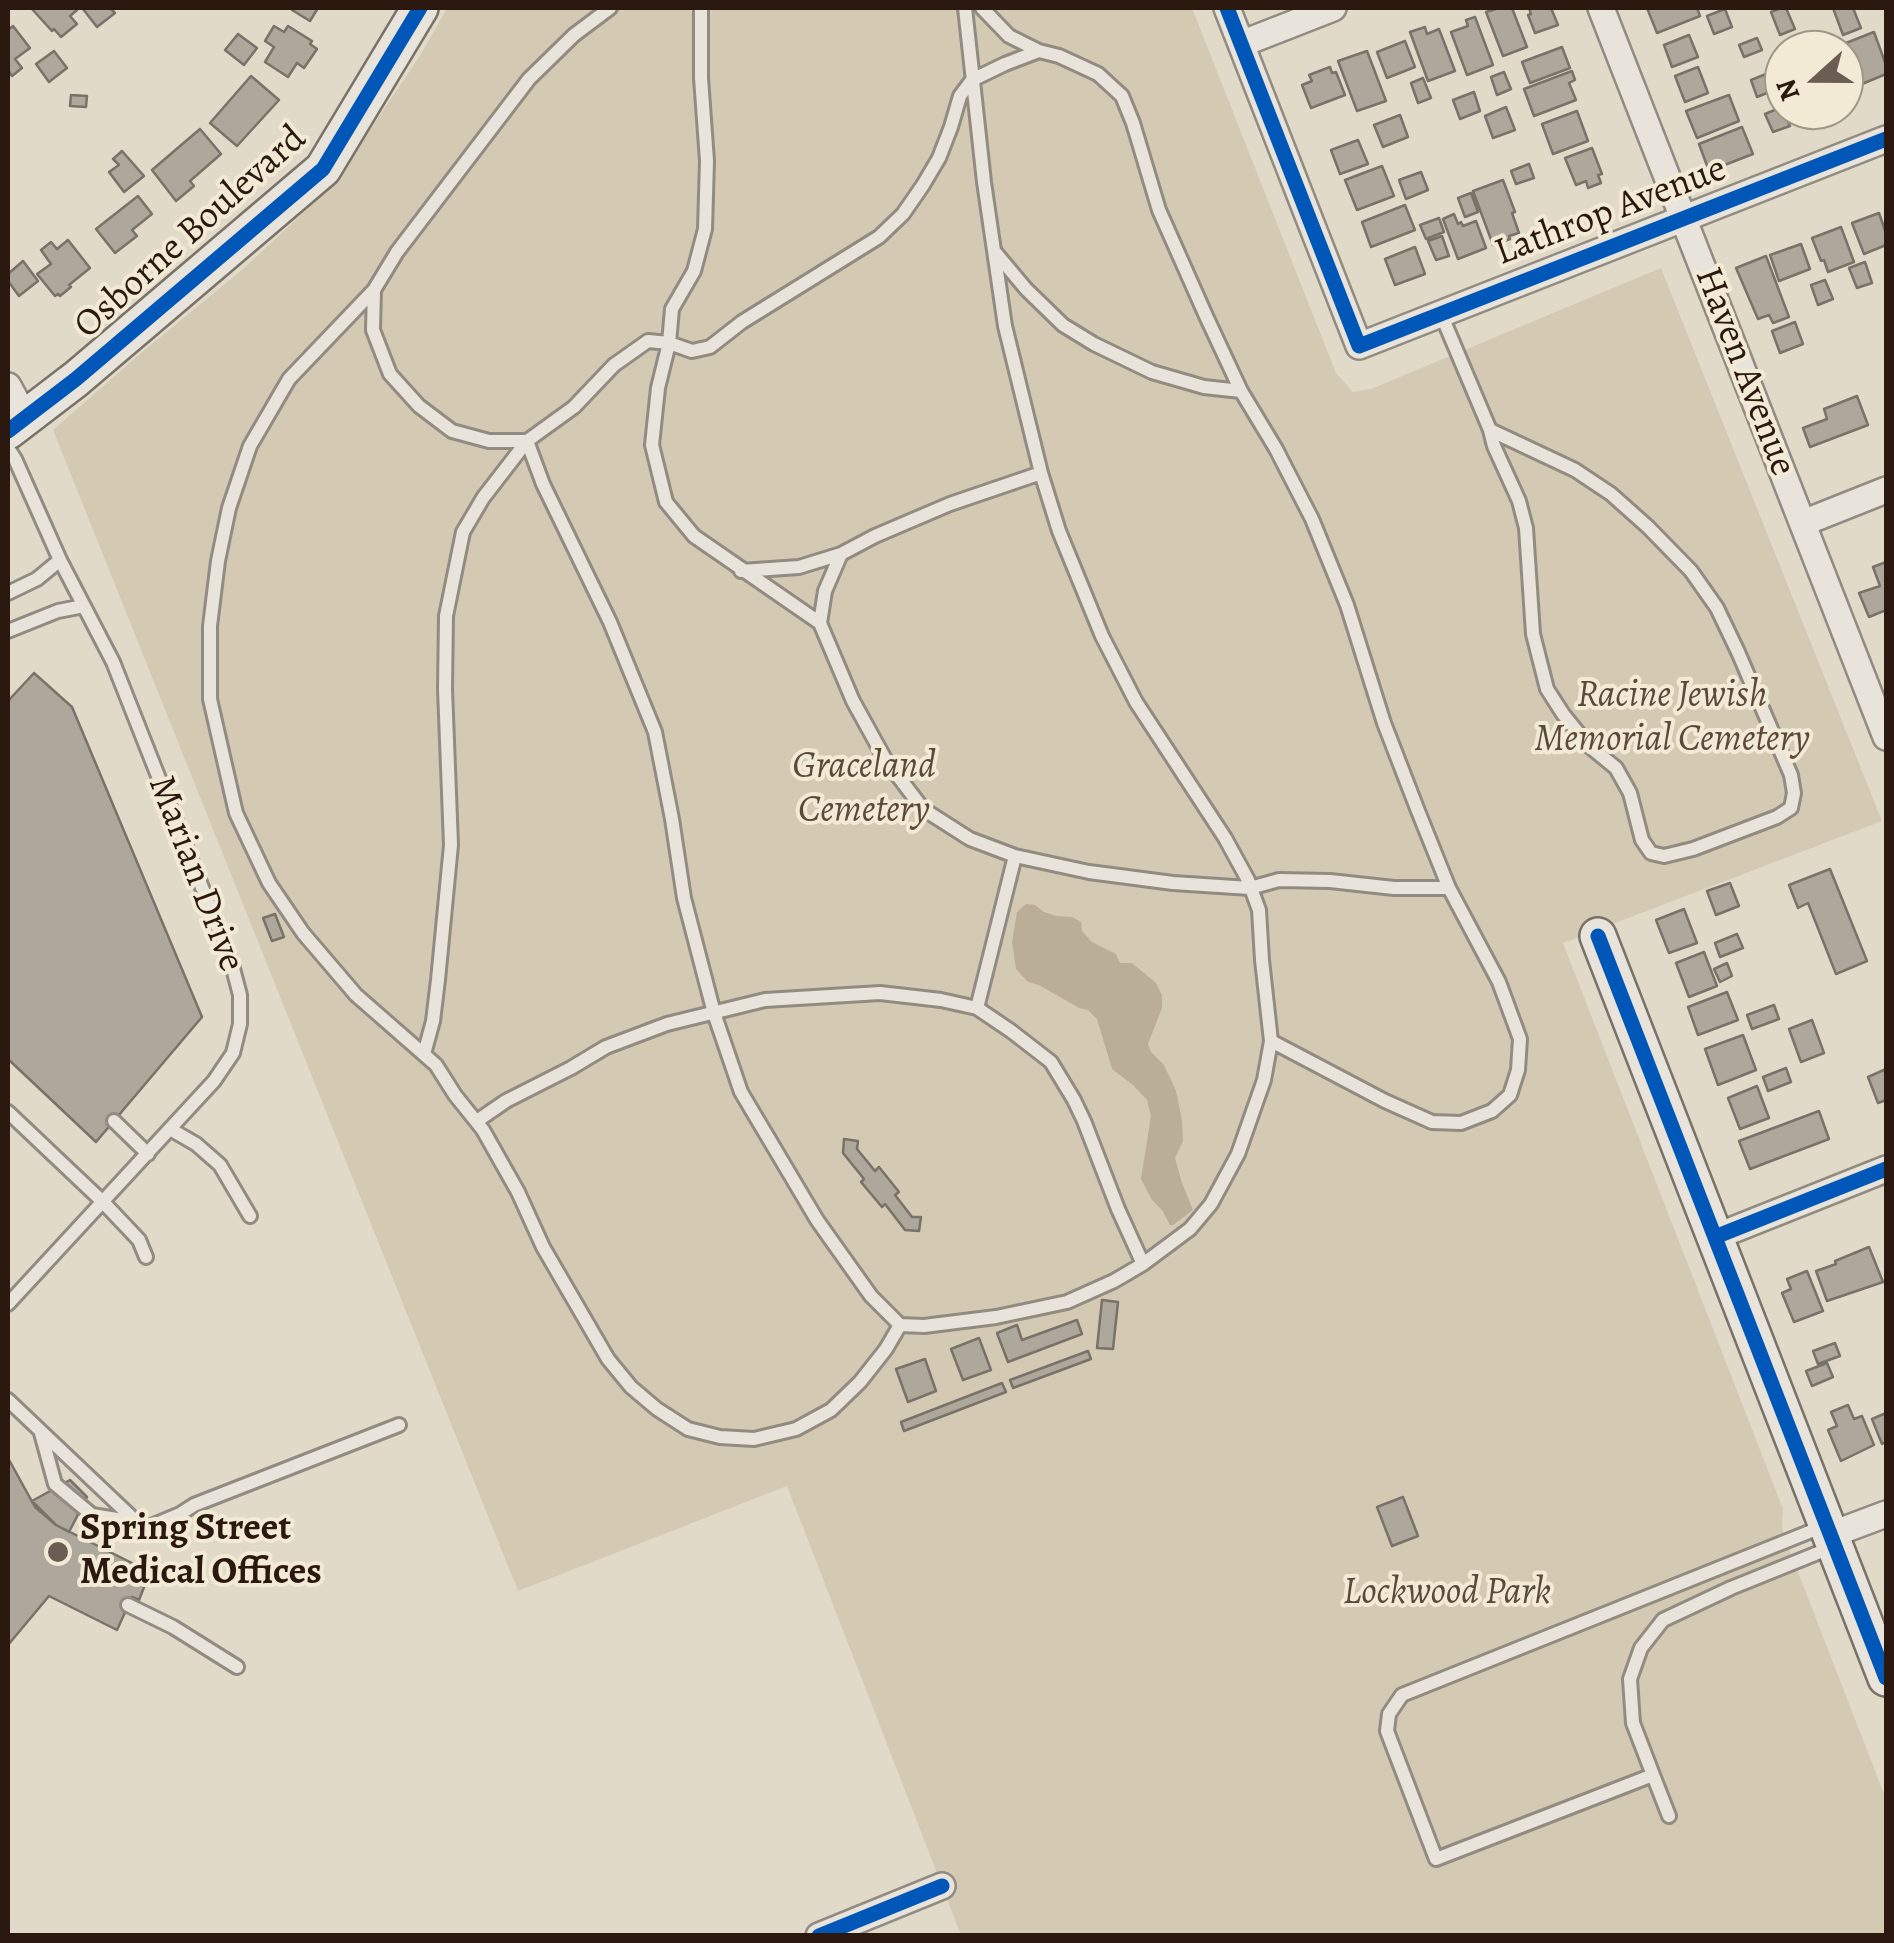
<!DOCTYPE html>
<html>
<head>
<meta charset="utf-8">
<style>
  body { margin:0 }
  #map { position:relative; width:1894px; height:1943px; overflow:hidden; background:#e1dac9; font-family:Alegreya,serif }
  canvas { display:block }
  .frame { position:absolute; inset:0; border:10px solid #2b1910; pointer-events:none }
  .north { position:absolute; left:1764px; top:30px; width:100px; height:100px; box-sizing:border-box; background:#f2ead5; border:2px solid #a29686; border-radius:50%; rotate:249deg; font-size:28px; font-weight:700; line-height:40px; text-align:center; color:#2b1910 }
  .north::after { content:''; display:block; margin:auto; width:35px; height:45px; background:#6b5d51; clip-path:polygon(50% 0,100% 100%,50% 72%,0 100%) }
</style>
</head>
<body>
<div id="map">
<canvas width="1894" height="1943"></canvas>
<div class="frame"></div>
<div class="north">N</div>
</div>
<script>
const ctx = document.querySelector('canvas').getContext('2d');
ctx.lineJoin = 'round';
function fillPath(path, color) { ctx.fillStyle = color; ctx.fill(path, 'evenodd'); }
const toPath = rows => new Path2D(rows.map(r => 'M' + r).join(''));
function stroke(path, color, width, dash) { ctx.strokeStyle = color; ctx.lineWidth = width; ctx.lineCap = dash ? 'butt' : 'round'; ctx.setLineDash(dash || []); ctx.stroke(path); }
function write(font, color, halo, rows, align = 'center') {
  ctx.font = font + ' Alegreya,serif'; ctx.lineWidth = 8; ctx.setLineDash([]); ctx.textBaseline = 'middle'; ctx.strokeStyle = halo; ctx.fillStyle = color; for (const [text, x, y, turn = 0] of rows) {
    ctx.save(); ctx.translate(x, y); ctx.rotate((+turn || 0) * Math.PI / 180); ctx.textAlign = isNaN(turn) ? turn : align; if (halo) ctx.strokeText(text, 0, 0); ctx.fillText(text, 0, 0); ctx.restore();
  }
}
const green = toPath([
  [447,8,1192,8,1336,373,1353,392,1371,389,1661,268,1882,821,1563,943,1783,1509,1782,1528,1791,1554,1886,1799,1886,1935,961,1935,787,1486,518,1591,53,430,141,353,242,270,333,185,421,54]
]);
const water = toPath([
  [1026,904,1035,905,1044,912,1056,916,1072,917,1081,922,1082,931,1092,942,1116,954,1120,963,1132,963,1156,983,1162,995,1162,1008,1148,1044,1151,1052,1164,1065,1176,1091,1182,1120,1183,1141,1175,1158,1182,1183,1193,1210,1173,1225,1170,1225,1162,1210,1152,1200,1141,1179,1151,1116,1147,1100,1133,1085,1112,1069,1097,1019,1088,1010,1079,1008,1039,985,1028,982,1016,969,1012,942,1017,912]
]);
const building = toPath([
  [34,8,75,8,77,10,70,16,77,24,61,37,54,29,52,31,32,9,34,8],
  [85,8,110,8,115,13,97,27,83,9,85,8],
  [293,8,318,8,310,21,292,10,293,8],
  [1499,8,1512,8,1527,47,1503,56,1486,12,1499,8],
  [1529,8,1551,8,1558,25,1535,33,1528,15,1531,14,1529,8],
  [1647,8,1697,8,1700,16,1657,33,1647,8],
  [1781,8,1786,8,1795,29,1780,35,1771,12,1781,8],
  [1833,8,1853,8,1861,28,1843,35,1833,8],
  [1725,9,1732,27,1714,34,1707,16,1725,9],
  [1475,17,1493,65,1467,75,1451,32,1468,26,1466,20,1475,17],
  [13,26,30,48,15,59,22,68,12,76,8,70,8,30,13,26],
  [274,26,284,32,288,26,312,41,310,44,317,49,304,68,297,63,288,77,265,62,274,47,265,41,274,26],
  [1425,27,1427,34,1439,29,1455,71,1428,81,1410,32,1425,27],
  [1874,32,1886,65,1886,74,1862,84,1846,43,1874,32],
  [238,34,257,48,244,65,225,50,238,34],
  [1689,35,1698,57,1672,67,1664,45,1689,35],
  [1757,38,1762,50,1744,57,1739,45,1757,38],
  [1405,41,1415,67,1387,78,1377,52,1405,41],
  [1562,47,1570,68,1530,83,1522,62,1562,47],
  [54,51,67,68,49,82,36,64,54,51],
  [1367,51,1386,101,1357,111,1338,61,1367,51],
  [1330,67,1332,73,1336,72,1345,95,1311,108,1302,85,1312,81,1309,75,1330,67],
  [1698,67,1708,93,1685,102,1675,76,1698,67],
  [1572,71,1575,80,1569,83,1576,100,1534,116,1524,89,1572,71],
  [1504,72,1511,89,1497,95,1491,77,1504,72],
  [1771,72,1777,89,1757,97,1751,80,1771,72],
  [251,76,279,100,237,146,210,123,251,76],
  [1423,78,1431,98,1418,103,1411,83,1423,78],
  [1474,92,1480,111,1460,119,1453,100,1474,92],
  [71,95,87,96,86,107,70,106,71,95],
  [1729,95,1739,121,1697,138,1686,111,1729,95],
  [1506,107,1515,130,1493,138,1485,116,1506,107],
  [1782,107,1790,126,1773,132,1765,114,1782,107],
  [1577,111,1588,141,1553,154,1542,124,1577,111],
  [1400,115,1408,137,1383,147,1374,125,1400,115],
  [1742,127,1753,154,1709,171,1699,144,1742,127],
  [200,129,221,154,190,181,194,186,176,201,152,170,200,129],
  [1358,140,1368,164,1340,174,1331,150,1358,140],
  [1592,148,1602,174,1598,175,1601,183,1588,188,1586,181,1576,185,1565,158,1592,148],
  [122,151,144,176,124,192,109,172,119,165,113,159,122,151],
  [1529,164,1534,178,1516,184,1511,171,1529,164],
  [1382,166,1394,196,1357,210,1345,180,1382,166],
  [1421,172,1428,190,1406,199,1399,180,1421,172],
  [1503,180,1515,212,1512,213,1519,233,1509,236,1510,239,1493,245,1473,191,1503,180],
  [1471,193,1478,212,1465,217,1458,198,1471,193],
  [138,196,152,214,132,230,137,236,115,253,96,229,138,196],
  [1405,205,1415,230,1371,247,1362,222,1405,205],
  [1879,213,1886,233,1886,245,1864,254,1852,223,1879,213],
  [1454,214,1458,224,1461,222,1463,226,1476,221,1486,248,1458,259,1443,219,1454,214],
  [1439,218,1444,232,1426,239,1420,225,1439,218],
  [1841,227,1854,262,1828,272,1824,260,1821,261,1812,238,1841,227],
  [1442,236,1449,256,1436,260,1428,241,1442,236],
  [68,240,90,268,69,285,71,287,60,296,58,294,55,296,37,274,51,264,41,250,51,242,57,249,68,240],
  [1801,244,1810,269,1779,281,1770,255,1801,244],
  [1415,247,1425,274,1395,285,1385,259,1415,247],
  [1766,256,1789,317,1773,323,1769,315,1758,319,1736,268,1766,256],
  [23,261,38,281,19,296,8,281,8,274,23,261],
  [1865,262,1872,283,1857,288,1849,268,1865,262],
  [1825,280,1833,299,1818,305,1811,285,1825,280],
  [1795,322,1803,344,1780,353,1772,331,1795,322],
  [1857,396,1868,425,1810,447,1803,428,1827,419,1824,409,1857,396],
  [1886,562,1886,610,1869,617,1859,593,1880,586,1873,567,1886,562],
  [34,673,72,707,202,1017,96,1142,8,1059,8,701,34,673],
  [1830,869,1867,961,1836,974,1808,903,1798,908,1789,885,1830,869],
  [1730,883,1739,906,1716,915,1707,891,1730,883],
  [1684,909,1697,943,1669,953,1656,920,1684,909],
  [275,914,284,937,272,941,263,918,275,914],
  [1737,934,1743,948,1720,957,1715,943,1737,934],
  [1704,952,1717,986,1689,997,1676,963,1704,952],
  [1727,963,1732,976,1720,982,1714,969,1727,963],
  [1727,992,1738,1020,1698,1035,1688,1007,1727,992],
  [1774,1005,1779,1019,1752,1029,1747,1015,1774,1005],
  [1812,1020,1824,1053,1801,1062,1789,1029,1812,1020],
  [1743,1035,1756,1070,1718,1085,1705,1049,1743,1035],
  [1786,1068,1791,1082,1768,1091,1763,1077,1786,1068],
  [1886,1069,1886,1100,1878,1103,1868,1077,1886,1069],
  [1757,1086,1769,1118,1740,1129,1728,1098,1757,1086],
  [1819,1111,1829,1139,1750,1169,1739,1141,1819,1111],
  [844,1139,858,1141,857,1149,875,1171,879,1167,899,1192,895,1195,912,1217,921,1217,919,1231,905,1230,885,1204,882,1207,861,1182,864,1179,843,1153,844,1139],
  [1869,1247,1883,1282,1827,1301,1816,1271,1836,1264,1835,1261,1869,1247],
  [1807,1271,1823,1311,1794,1322,1782,1293,1791,1289,1787,1279,1807,1271],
  [1102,1300,1118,1302,1113,1349,1097,1348,1102,1300],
  [1077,1320,1082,1334,1008,1362,997,1333,1017,1325,1022,1340,1077,1320],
  [979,1338,991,1370,963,1380,951,1349,979,1338],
  [1835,1343,1840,1356,1818,1364,1813,1351,1835,1343],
  [1088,1351,1091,1359,1013,1388,1010,1380,1088,1351],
  [925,1359,936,1391,908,1402,896,1369,925,1359],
  [1827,1363,1833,1377,1812,1386,1806,1371,1827,1363],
  [1002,1383,1006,1392,904,1431,901,1422,1002,1383],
  [1848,1405,1854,1419,1862,1416,1874,1445,1841,1461,1828,1430,1837,1426,1831,1412,1848,1405],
  [1886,1413,1886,1442,1882,1444,1872,1419,1886,1413],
  [8,1458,35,1507,56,1525,150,1572,139,1600,132,1597,117,1630,49,1596,8,1645,8,1458],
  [70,1480,87,1497,69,1532,56,1525,32,1501,70,1480],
  [1403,1497,1418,1536,1392,1546,1377,1507,1403,1497]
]);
const lane = toPath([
  [610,8,574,35,529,79,397,252,374,290,373,330,390,374,419,406,452,431,489,441,527,441,543,484,610,622,655,732,672,819,684,898,714,1013,741,1092,817,1220,871,1296,900,1325,924,1326,996,1317,1067,1302,1114,1281,1143,1264,1190,1229,1211,1204,1238,1154,1264,1080,1271,1041,1262,960,1259,910,1248,880,1225,838,1136,702,1102,636,1059,531,1041,473,1005,326,984,182,965,8],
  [701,8,701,78,707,161,705,229,694,271,672,309,669,343,658,388,652,445,666,502,694,536,820,623],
  [982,8,1009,36,1039,51,1059,56,1098,74,1122,96,1133,123,1159,210,1206,316,1241,391,1276,449,1312,519,1347,605,1384,723,1418,811,1449,888,1499,982,1520,1039,1518,1070,1510,1095,1492,1111,1461,1123,1432,1122,1385,1101,1271,1041],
  [995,252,1026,289,1063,325,1094,344,1152,372,1204,387,1241,391],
  [374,290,289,379,250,446,229,508,218,561,210,626,210,699,236,813,269,883,303,933,356,995,436,1065,455,1095,483,1130,518,1192,543,1247,608,1359,631,1387,657,1409,688,1429,720,1437,754,1439,796,1429,831,1410,860,1382,886,1349,900,1325],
  [1441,314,1490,430,1494,446,1519,501,1526,528,1533,634,1547,689,1563,714,1588,745,1616,768,1630,793,1642,840,1651,853,1664,856,1693,849,1777,817,1791,808,1794,793,1791,775,1738,652,1717,608,1691,571,1648,527,1611,494,1575,470,1490,430],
  [8,448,15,459,60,560,113,662,231,961,240,995,240,1024,233,1053,214,1081,8,1304],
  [741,571,799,567,841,554],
  [8,593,37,579,60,560],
  [8,631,58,611,84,606],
  [1015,856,970,839,923,809,885,759,853,701,820,623,825,591,841,554,875,536,950,504,1041,473],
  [977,1008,1015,856,1089,872,1173,883,1250,888,1279,880,1330,881,1394,888,1449,888],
  [424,1054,433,1021,438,980,451,845,445,689,446,616,463,532,483,498,527,441,574,407,614,365,648,341,669,343,692,351,710,347,742,322,879,237,903,214,923,185,939,158,951,127,960,96,972,80,1005,64,1039,51],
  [8,1112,103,1202,139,1240,146,1257],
  [114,1121,148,1154],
  [477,1121,506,1101,571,1068,606,1047,667,1024,765,1000,880,993,941,1000,977,1008,1011,1031,1051,1062,1074,1100,1084,1121,1118,1209,1143,1264],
  [170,1129,196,1144,220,1165,250,1216],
  [8,1400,144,1529,180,1514,194,1505,399,1425],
  [41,1433,55,1484,92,1515,135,1522],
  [1824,1526,1402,1695,1389,1714,1387,1731,1436,1859,1653,1775,1633,1723,1630,1679,1641,1648,1663,1620,1731,1588,1835,1546],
  [128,1605,173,1627,237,1667],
  [1653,1775,1669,1816]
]);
const street = toPath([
  [1227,8,1359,346,1886,139],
  [1601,8,1886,737],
  [1241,44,1333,8],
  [8,386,25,417],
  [1803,523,1886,490],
  [1715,1237,1886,1169],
  [1830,1535,1886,1514],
  [819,1936,942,1886]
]);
const secondary = toPath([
  [8,431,76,379,323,169,420,8],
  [1598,936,1886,1678]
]);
const cycleway = toPath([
  [1227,8,1359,346,1886,139],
  [8,431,76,379,323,169,420,8],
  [1598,936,1886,1678],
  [1715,1237,1886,1169],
  [819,1936,942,1886]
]);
const markers = [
  [58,1552,12,"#6b5d51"]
];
const streetNames = [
  ["Lathrop Avenue",1611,212,-21],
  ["Osborne Boulevard",191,233,-42],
  ["Haven Avenue",1744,372,69],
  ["Marian Drive",195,874,69]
];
const parkNames = [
  ["Racine Jewish",1672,697],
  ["Memorial Cemetery",1672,741],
  ["Graceland",864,768],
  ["Cemetery",864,812],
  ["Lockwood Park",1447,1594]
];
const poiNames = [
  ["Spring Street",80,1530],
  ["Medical Offices",80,1574]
];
fillPath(green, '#d4cab3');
fillPath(water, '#baae99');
fillPath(building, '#ada79c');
stroke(building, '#787268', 2.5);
stroke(lane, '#928b81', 18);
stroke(street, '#928b81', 30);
stroke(secondary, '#787268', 40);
stroke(lane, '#e8e4db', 12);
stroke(street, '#e8e4db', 25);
stroke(secondary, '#e8e4db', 35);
stroke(cycleway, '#0057b8', 15);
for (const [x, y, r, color] of markers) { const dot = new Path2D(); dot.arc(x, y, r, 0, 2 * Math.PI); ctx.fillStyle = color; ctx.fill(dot); stroke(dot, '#f2ead5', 4); }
write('38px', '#2b1910', '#f2ead5', streetNames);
write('italic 38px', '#5b4a3c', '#f2ead5', parkNames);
write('bold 38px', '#2b1910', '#f2ead5', poiNames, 'left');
</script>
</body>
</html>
